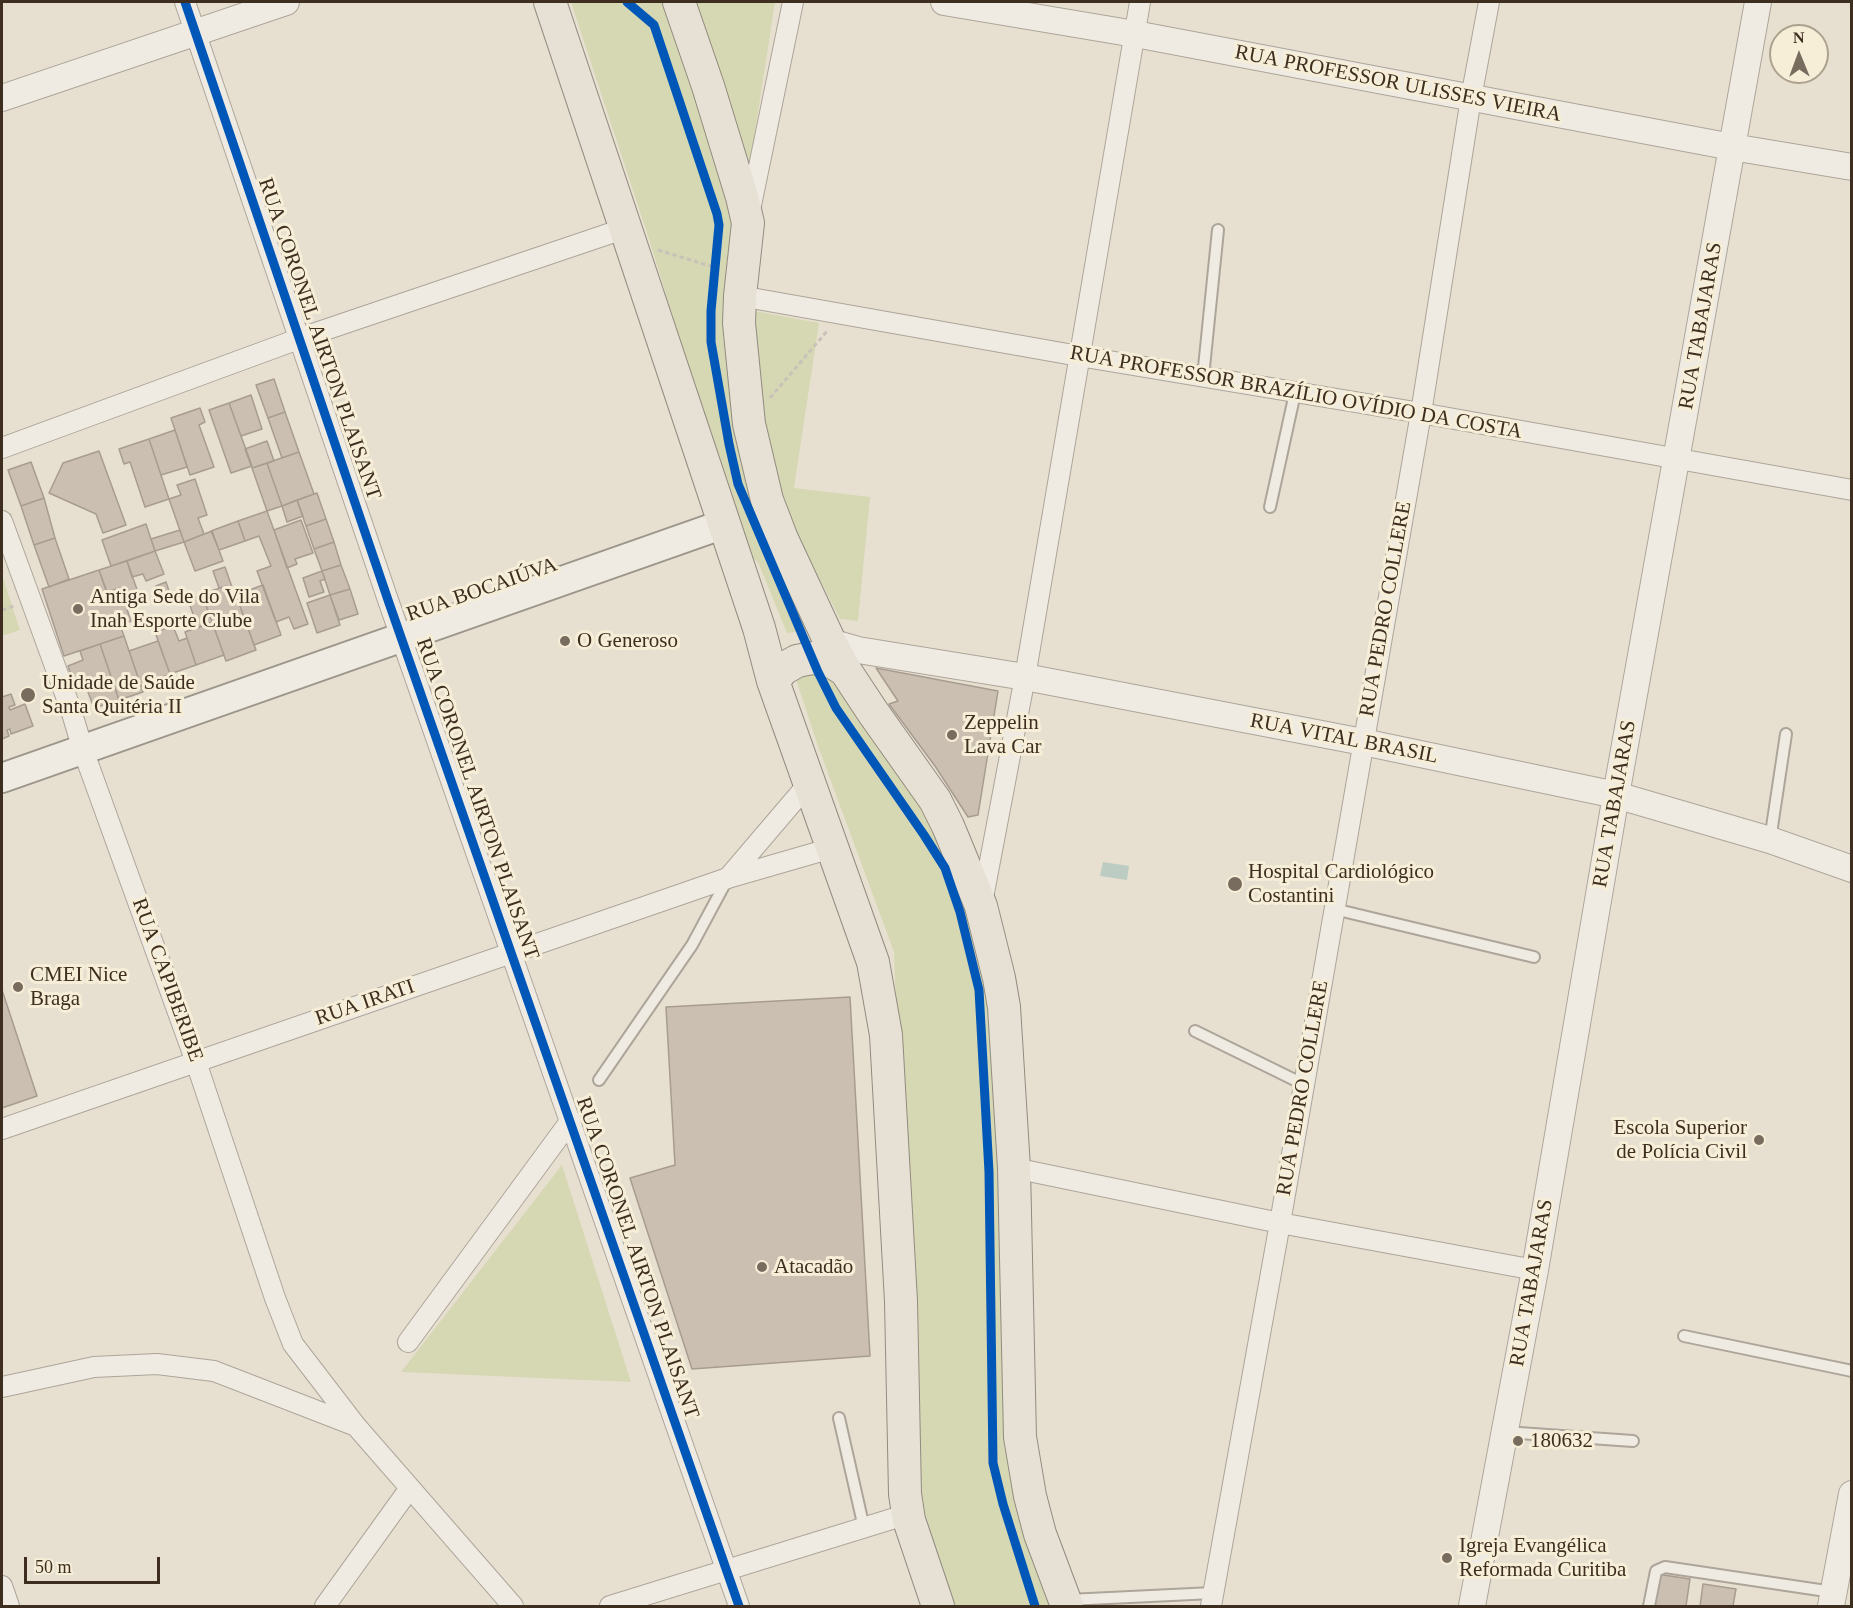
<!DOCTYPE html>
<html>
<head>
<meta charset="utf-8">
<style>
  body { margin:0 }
  #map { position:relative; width:1853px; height:1608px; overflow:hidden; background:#e7e0d1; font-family:"Times New Roman",serif }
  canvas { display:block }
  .frame { position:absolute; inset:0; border:3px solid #3d2e20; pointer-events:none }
  .north { position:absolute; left:1769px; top:24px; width:60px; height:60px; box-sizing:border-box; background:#f7eed8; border:2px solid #ada18e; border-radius:50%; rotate:359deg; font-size:16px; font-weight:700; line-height:24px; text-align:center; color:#3d2e20 }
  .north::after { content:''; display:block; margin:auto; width:21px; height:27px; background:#786c5e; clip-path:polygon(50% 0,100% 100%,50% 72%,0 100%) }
  .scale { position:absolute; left:24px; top:1557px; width:136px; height:27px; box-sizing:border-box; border:3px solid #3d2e20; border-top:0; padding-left:8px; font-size:18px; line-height:21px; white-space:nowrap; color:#3d2e20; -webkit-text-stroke:4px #f7eed8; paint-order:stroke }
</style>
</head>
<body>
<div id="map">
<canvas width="1853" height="1608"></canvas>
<div class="frame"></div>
<div class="north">N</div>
<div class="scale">50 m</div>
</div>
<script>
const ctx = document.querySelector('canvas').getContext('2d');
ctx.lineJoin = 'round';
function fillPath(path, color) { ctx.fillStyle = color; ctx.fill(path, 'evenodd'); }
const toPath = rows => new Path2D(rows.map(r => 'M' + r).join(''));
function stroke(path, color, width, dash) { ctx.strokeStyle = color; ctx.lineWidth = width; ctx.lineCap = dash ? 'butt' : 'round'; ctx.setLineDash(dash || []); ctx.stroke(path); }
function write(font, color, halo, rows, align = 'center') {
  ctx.font = font + ' "Times New Roman",serif'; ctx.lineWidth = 6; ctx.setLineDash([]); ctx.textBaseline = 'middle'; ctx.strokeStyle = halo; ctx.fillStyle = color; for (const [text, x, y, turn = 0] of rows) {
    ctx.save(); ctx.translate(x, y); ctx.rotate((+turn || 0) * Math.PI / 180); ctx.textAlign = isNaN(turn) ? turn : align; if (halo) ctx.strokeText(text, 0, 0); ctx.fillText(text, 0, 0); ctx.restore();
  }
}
const green = toPath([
  [571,2,666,2,738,226,731,321,813,630,787,633,758,562,745,552,649,239],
  [691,2,775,2,748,178],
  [749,310,819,323,794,488,870,497,858,621,840,619,791,523,767,449],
  [2,575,20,630,2,636],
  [792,667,833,667,958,869,985,971,1008,1186,1015,1471,1059,1606,950,1606,912,1472,894,952,818,746],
  [562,1165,631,1382,401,1372]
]);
const water = toPath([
  [1103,862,1129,866,1127,880,1100,876]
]);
const building = toPath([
  [274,379,285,412,268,418,256,385,274,379],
  [251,395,262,429,241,436,229,403,251,395],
  [229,403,252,466,231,473,209,410,229,403],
  [200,408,205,422,199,425,214,467,190,475,171,418,200,408],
  [285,412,299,452,282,458,268,418,285,412],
  [175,430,187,467,161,475,149,439,175,430],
  [149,439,169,499,145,507,130,462,124,464,119,449,149,439],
  [267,441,274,461,252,468,245,449,267,441],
  [99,451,126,525,103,533,96,514,49,493,63,463,99,451],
  [299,452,314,494,282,506,267,463,299,452],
  [31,462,44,498,21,506,8,470,31,462],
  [267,463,282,506,267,511,252,468,267,463],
  [195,479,207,515,198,518,204,534,184,542,169,499,181,495,177,485,195,479],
  [317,493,326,519,306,526,297,500,317,493],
  [44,498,55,538,34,545,21,506,44,498],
  [297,500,303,516,287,522,282,506,297,500],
  [267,511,308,624,294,629,289,617,276,622,257,571,271,566,259,536,245,541,238,521,267,511],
  [326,519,334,542,314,549,306,526,326,519],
  [301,520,313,553,295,559,297,564,287,568,274,530,301,520],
  [238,521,245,541,219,550,211,531,238,521],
  [146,524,155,551,111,566,102,540,146,524],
  [180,530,184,542,155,551,151,539,180,530],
  [212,531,223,561,195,571,184,542,212,531],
  [55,538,69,579,49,587,34,545,55,538],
  [334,542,341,565,322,571,314,549,334,542],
  [155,551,164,574,146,581,143,574,132,577,127,561,155,551],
  [127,561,141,601,126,606,120,588,107,592,99,570,127,561],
  [341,565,350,589,330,595,322,571,341,565],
  [225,567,234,593,229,595,226,586,219,588,213,571,225,567],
  [99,570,111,605,124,601,131,621,120,625,124,636,64,656,42,589,99,570],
  [322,571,325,579,320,581,324,592,309,597,303,578,322,571],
  [166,582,172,600,162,603,156,586,166,582],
  [263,585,281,635,254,645,236,595,263,585],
  [226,586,231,600,237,598,256,650,226,661,202,594,226,586],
  [350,589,358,614,339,620,330,595,350,589],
  [202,595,212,622,198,628,188,600,202,595],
  [330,595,340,625,317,633,307,603,330,595],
  [212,622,224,655,196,665,185,632,212,622],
  [173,626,179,641,187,638,196,665,170,674,155,632,173,626],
  [124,636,143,692,119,700,100,644,124,636],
  [158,641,170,674,141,686,129,651,158,641],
  [100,644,119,700,94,708,85,684,75,687,68,666,83,660,80,651,100,644],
  [876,668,998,691,978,815,968,817,935,766,889,704,898,701,876,668],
  [11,694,15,705,9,707,10,710,25,704,33,726,11,734,10,729,7,730,9,736,2,739,2,697,11,694],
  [2,990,37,1096,2,1108,2,990],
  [850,997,870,1356,692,1369,630,1178,675,1165,666,1007,850,997],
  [1657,1574,1690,1579,1686,1606,1652,1606,1657,1574],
  [1703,1584,1736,1589,1733,1606,1700,1606,1703,1584]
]);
const path = toPath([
  [658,250,717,268],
  [770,398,828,330],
  [2,610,14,606]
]);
const service = toPath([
  [1203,377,1218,230],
  [1270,507,1295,393],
  [1770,840,1786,734],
  [1334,909,1534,957],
  [1195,1031,1303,1084],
  [599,1080,692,945,728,878],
  [1684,1336,1852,1371],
  [839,1418,864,1528],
  [1505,1432,1633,1441],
  [1068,1600,1213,1593],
  [1649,1606,1656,1571,1665,1567,1833,1592]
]);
const minor = toPath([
  [185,2,388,600,739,1606],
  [750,210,793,2],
  [740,296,1079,356,1421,413,1852,490],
  [2,448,301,338,626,228],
  [2,521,71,710,83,750,196,1062,275,1298,293,1344,356,1426],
  [728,878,809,783],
  [982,903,1025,677,1140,2],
  [2,1129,728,878,832,848],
  [1014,1168,1280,1223,1535,1270],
  [408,1342,571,1120],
  [2,1387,94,1367,157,1364,214,1371,356,1426,513,1606],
  [2,1586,9,1606],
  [325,1606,410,1488],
  [610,1606,908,1514],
  [1211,1606,1280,1223,1421,413,1471,98,1489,2]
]);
const tertiary = toPath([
  [944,2,1135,34,1732,147,1852,167],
  [2,98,286,2],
  [830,642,858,650,1025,677,1363,742,1616,795,1770,840,1852,869],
  [1472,1606,1535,1270,1616,795,1758,2],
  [1831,1606,1852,1494]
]);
const secondary = toPath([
  [2,778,724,524]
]);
const primary = toPath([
  [550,2,759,628,773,681,873,962,886,1035,901,1301,905,1494,909,1520,938,1606],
  [679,2,708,86,742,197,748,223,740,296,739,323,749,424,767,500,782,539,830,642,845,670,872,711,935,800,948,826,981,906,999,978,1004,1007,1014,1168,1020,1437,1030,1496,1040,1534,1067,1606],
  [773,681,783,669,797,661,812,658,830,661,845,670]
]);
const cycleway = toPath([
  [185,2,388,600,739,1606],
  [627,2,654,25,717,214,719,225,711,311,711,342,729,444,738,484,818,672,836,708,924,835,945,868,960,912,979,990,989,1172,993,1463,1003,1504,1035,1606]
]);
const markers = [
  [78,609,6,"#786c5e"],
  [565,641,6,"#786c5e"],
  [28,695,8,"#786c5e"],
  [952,735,6,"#786c5e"],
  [1235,884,8,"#786c5e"],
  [18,987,6,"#786c5e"],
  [1759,1140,6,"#786c5e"],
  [762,1267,6,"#786c5e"],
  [1518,1441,6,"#786c5e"],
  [1447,1558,6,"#786c5e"]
];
const streetNames = [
  ["RUA PROFESSOR ULISSES VIEIRA",1398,84,11],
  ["RUA TABAJARAS",1701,326,-80],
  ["RUA CORONEL AIRTON PLAISANT",319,339,71],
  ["RUA PROFESSOR BRAZÍLIO OVÍDIO DA COSTA",1296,393,10],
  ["RUA BOCAIÚVA",482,590,-19],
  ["RUA PEDRO COLLERE",1386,609,-80],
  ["RUA VITAL BRASIL",1344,739,11],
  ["RUA CORONEL AIRTON PLAISANT",477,799,71],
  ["RUA TABAJARAS",1615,804,-80],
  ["RUA CAPIBERIBE",167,980,70],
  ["RUA IRATI",365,1003,-19],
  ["RUA PEDRO COLLERE",1303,1088,-80],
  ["RUA CORONEL AIRTON PLAISANT",637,1258,71],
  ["RUA TABAJARAS",1532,1283,-80]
];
const poiNames = [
  ["Antiga Sede do Vila",90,597],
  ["Inah Esporte Clube",90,621],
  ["O Generoso",577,641],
  ["Unidade de Saúde",42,683],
  ["Santa Quitéria II",42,707],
  ["Zeppelin",964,723],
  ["Lava Car",964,747],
  ["Hospital Cardiológico",1248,872],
  ["Costantini",1248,896],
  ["CMEI Nice",30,975],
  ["Braga",30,999],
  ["Escola Superior",1747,1128,"right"],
  ["de Polícia Civil",1747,1152,"right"],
  ["Atacadão",774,1267],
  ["180632",1530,1441],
  ["Igreja Evangélica",1459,1546],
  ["Reformada Curitiba",1459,1570]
];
fillPath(green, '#d6d7b3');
fillPath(water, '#bcccc2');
fillPath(building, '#cbbfb2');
stroke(building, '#a89c90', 1.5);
stroke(service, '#ada599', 14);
stroke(minor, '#ada599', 22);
stroke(tertiary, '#ada599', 28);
stroke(secondary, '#9c958a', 32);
stroke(primary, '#928b80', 34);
stroke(path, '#c8c2b9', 3, [4.5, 3]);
stroke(service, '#efebe3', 10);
stroke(minor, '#efebe3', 20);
stroke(tertiary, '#efebe3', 26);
stroke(secondary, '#efebe3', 28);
stroke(primary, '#e6e1d4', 32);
stroke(cycleway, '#0057b8', 9);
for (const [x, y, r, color] of markers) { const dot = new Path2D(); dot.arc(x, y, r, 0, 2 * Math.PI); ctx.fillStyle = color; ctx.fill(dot); stroke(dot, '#f7eed8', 2); }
write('21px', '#3d2e20', '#f7eed8', streetNames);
write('21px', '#3d2e20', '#f7eed8', poiNames, 'left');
</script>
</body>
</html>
